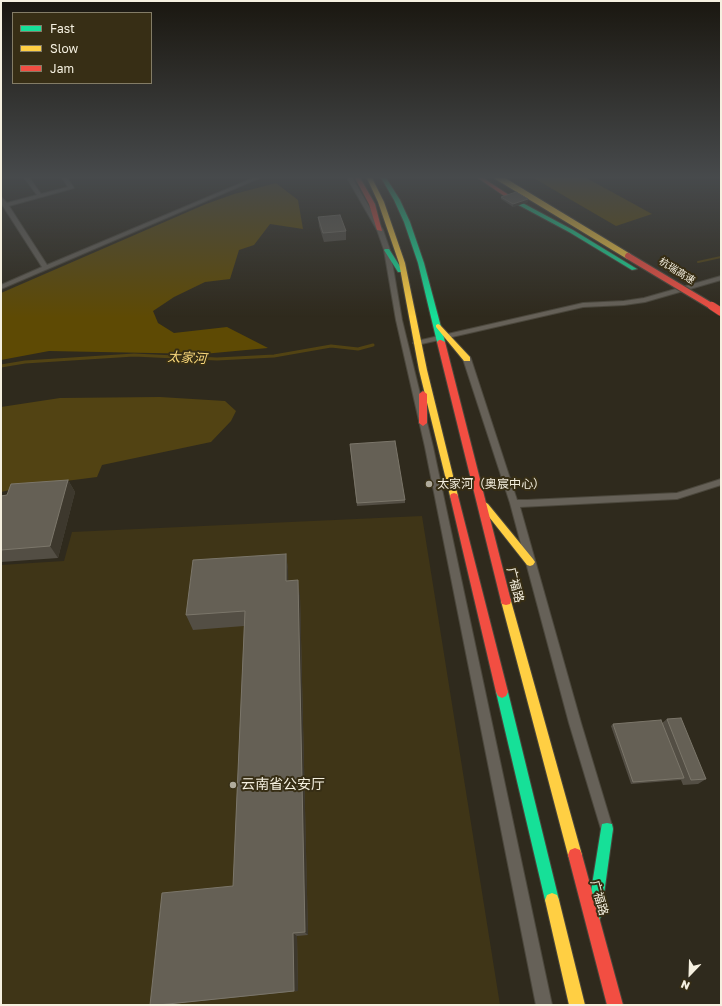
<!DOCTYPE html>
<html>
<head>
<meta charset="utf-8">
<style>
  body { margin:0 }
  #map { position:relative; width:722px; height:1006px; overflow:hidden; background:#2f2a1d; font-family:"Golos Text",sans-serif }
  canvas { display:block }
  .frame { position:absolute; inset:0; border:2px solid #f5f0e0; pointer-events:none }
  .legend { position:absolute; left:12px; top:12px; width:140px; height:72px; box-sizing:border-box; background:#372e15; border:1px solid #837c66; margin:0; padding:5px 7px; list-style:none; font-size:12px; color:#f5f0e0 }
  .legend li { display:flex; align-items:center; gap:8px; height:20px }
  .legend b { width:20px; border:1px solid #837c66 }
  .north { position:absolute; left:670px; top:954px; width:40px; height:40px; -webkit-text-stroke:3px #372e15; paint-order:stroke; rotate:203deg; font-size:11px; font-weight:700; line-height:16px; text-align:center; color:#f5f0e0 }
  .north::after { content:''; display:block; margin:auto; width:14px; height:18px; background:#f5f0e0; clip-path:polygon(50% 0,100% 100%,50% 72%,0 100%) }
</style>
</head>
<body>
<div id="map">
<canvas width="722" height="1006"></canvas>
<div class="frame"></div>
<ul class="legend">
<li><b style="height:5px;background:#16e098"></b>Fast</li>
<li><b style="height:5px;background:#ffcf43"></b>Slow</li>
<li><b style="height:5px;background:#f24e42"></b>Jam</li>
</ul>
<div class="north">N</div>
</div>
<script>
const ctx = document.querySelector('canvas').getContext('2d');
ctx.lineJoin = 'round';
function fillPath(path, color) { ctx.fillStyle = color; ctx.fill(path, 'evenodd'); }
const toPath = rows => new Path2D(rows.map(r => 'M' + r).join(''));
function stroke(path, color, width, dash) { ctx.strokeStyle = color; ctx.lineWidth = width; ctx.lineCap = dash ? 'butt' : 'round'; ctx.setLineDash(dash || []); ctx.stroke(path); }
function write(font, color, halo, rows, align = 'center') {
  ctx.font = font + ' "Golos Text","Noto Sans SC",sans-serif'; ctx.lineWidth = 4; ctx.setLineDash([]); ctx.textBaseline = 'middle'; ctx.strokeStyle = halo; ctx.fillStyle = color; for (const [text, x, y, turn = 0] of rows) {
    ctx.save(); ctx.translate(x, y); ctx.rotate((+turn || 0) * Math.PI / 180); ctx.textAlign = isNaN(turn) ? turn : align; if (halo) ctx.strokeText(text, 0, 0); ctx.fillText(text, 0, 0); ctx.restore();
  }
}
const built = toPath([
  [422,516,500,1005,1,1005,1,565,64,561,72,532]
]);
const green = toPath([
  [530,176,583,176,652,214,616,226],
  [276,183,298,200,303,229,270,224,254,245,239,250,230,279,205,282,174,297,153,311,158,323,174,333,227,327,268,348,203,354,49,351,1,360,1,293,206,204,234,194]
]);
const water = toPath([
  [160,397,225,401,236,411,231,421,211,442,102,465,97,477,27,486,1,492,1,407,60,398]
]);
const streamFar1 = toPath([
  [698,262,721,257]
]);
const stream = toPath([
  [1,366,25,362,134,355,217,359,274,356,331,346,358,349,373,345]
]);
const street = toPath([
  [23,176,28,176,41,194,68,187,61,176,66,176,74,188,9,206,47,265,258,176,264,176,1,289,1,285,42,267,1,203,1,197,7,203,37,195,23,176],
  [346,176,351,176,383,230,390,250,402,320,433,447,552,1005,536,1005,425,447,396,320,384,250,377,230,346,176],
  [721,276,721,280,645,302,624,305,583,307,417,345,413,343,417,341,583,303,624,301,644,298,721,276],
  [464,357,470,357,471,359,517,500,527,500,677,493,721,479,721,485,677,499,520,507,581,723,613,829,612,834,607,835,602,834,601,829,569,723,510,503,463,359,464,357]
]);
const fast = toPath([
  [380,176,385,176,400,200,410,222,424,263,445,342,443,344,441,344,437,342,418,263,404,222,394,200,380,176],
  [513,200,517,200,573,230,637,269,632,270,569,232,513,202,513,200],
  [385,249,389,249,403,271,402,272,398,272,384,250,385,249],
  [502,686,506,688,508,692,559,900,557,905,552,907,547,905,545,900,496,692,498,688,502,686],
  [607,823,612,824,613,829,601,916,599,921,594,923,589,921,587,916,601,829,602,824,607,823]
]);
const slow = toPath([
  [366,176,371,176,384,202,405,263,427,370,458,496,457,498,454,499,451,498,450,496,419,370,399,263,378,202,366,176],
  [438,324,440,325,470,357,470,361,464,361,436,327,436,325,438,324],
  [485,502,488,504,533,559,535,562,533,565,530,566,527,565,482,508,480,506,482,504,485,502],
  [506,597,510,598,511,601,582,855,580,860,575,862,570,860,568,855,501,601,502,598,506,597],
  [552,893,557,895,559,900,585,1005,569,1005,545,900,547,895,552,893]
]);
const jam = toPath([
  [354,176,359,176,375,204,382,231,377,230,369,204,354,176],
  [475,176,480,176,518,201,513,202,475,176],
  [439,340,441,340,445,342,511,601,510,604,506,605,502,604,501,601,437,342,439,340],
  [423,391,427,394,427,423,423,426,419,423,419,394,423,391],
  [454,493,457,494,458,496,508,692,506,696,502,698,498,696,496,692,450,496,451,494,454,493],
  [575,848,580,850,582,855,623,1005,607,1005,568,855,570,850,575,848]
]);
const slowBridge = toPath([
  [496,176,628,256]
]);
const jamBridgeFar1 = toPath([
  [628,256,713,307]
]);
const jamBridge = toPath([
  [712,306,721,312]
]);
const wall = toPath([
  [501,197,528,202,513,207,501,199],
  [318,217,346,231,346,240,324,242,319,226],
  [350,447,405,500,405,503,357,506],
  [68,480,75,492,58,558,1,562,1,496,7,495],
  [286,554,288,570,288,581,300,596,308,935,297,936,298,991,162,1005,233,886,244,626,193,630,186,615],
  [667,719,706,779,698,784,683,785,681,780,631,784,611,726,613,724,662,723]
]);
const shadedWall = toPath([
  [528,199,528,202,513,207,513,204],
  [68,480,75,492,58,558,50,546],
  [286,554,288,570,289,597,286,581],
  [298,580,300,596,308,935,305,932],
  [293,933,297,936,298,991,294,991]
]);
const building = toPath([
  [516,192,528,199,513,204,501,197,516,192],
  [340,215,346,231,323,233,318,217,340,215],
  [395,441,405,500,357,503,350,444,395,441],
  [68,480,50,546,1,550,1,496,7,495,11,484,68,480],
  [286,554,286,581,298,580,305,932,293,933,294,991,158,1005,150,1005,162,893,233,886,245,611,186,615,193,560,286,554],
  [681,718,706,779,691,780,667,719,681,718],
  [661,720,684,778,633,782,613,724,661,720]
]);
const markers = [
  [429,484,4,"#b0ab9c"],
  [233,785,4,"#b0ab9c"]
];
const farStreetnames = [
  ["杭瑞高速",677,271,32]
];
const poiNames = [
  ["太家河（奥宸中心）",437,484]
];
const streetNames = [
  ["广福路",515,585,76],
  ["广福路",599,898,75]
];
const waterNames = [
  ["太家河",187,358,3]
];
const nearPoinames = [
  ["云南省公安厅",241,785]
];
fillPath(built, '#3f3517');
fillPath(green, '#5e4a04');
fillPath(water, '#524313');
stroke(streamFar1, '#524313', 2);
stroke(stream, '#524313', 3);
stroke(street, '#4b473c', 2);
stroke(fast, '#4b473c', 2);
stroke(slow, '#4b473c', 2);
stroke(jam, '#4b473c', 2);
fillPath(street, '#666158');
fillPath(fast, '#16e098');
fillPath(slow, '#ffcf43');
fillPath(jam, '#f24e42');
stroke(slowBridge, '#4b473c', 8, []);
stroke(jamBridgeFar1, '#4b473c', 8, []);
stroke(jamBridge, '#4b473c', 9, []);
stroke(slowBridge, '#ffcf43', 6);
stroke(jamBridgeFar1, '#f24e42', 6);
stroke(jamBridge, '#f24e42', 8);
fillPath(wall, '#534e44');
fillPath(shadedWall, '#3d382d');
fillPath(building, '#656055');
stroke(building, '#7b766a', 1);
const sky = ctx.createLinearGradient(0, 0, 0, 317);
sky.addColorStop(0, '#1a1710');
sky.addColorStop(0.56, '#474a4c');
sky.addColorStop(1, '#474a4c00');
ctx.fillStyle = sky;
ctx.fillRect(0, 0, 722, 317);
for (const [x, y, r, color] of markers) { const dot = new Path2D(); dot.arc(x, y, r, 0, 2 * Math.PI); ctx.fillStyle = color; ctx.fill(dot); stroke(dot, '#372e15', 1.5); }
write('10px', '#f5f0e0', '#372e15', farStreetnames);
write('12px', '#f5f0e0', '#372e15', poiNames, 'left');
write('12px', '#f5f0e0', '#372e15', streetNames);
write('italic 13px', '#f8d77b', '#372e15', waterNames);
write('14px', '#f5f0e0', '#372e15', nearPoinames, 'left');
</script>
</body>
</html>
